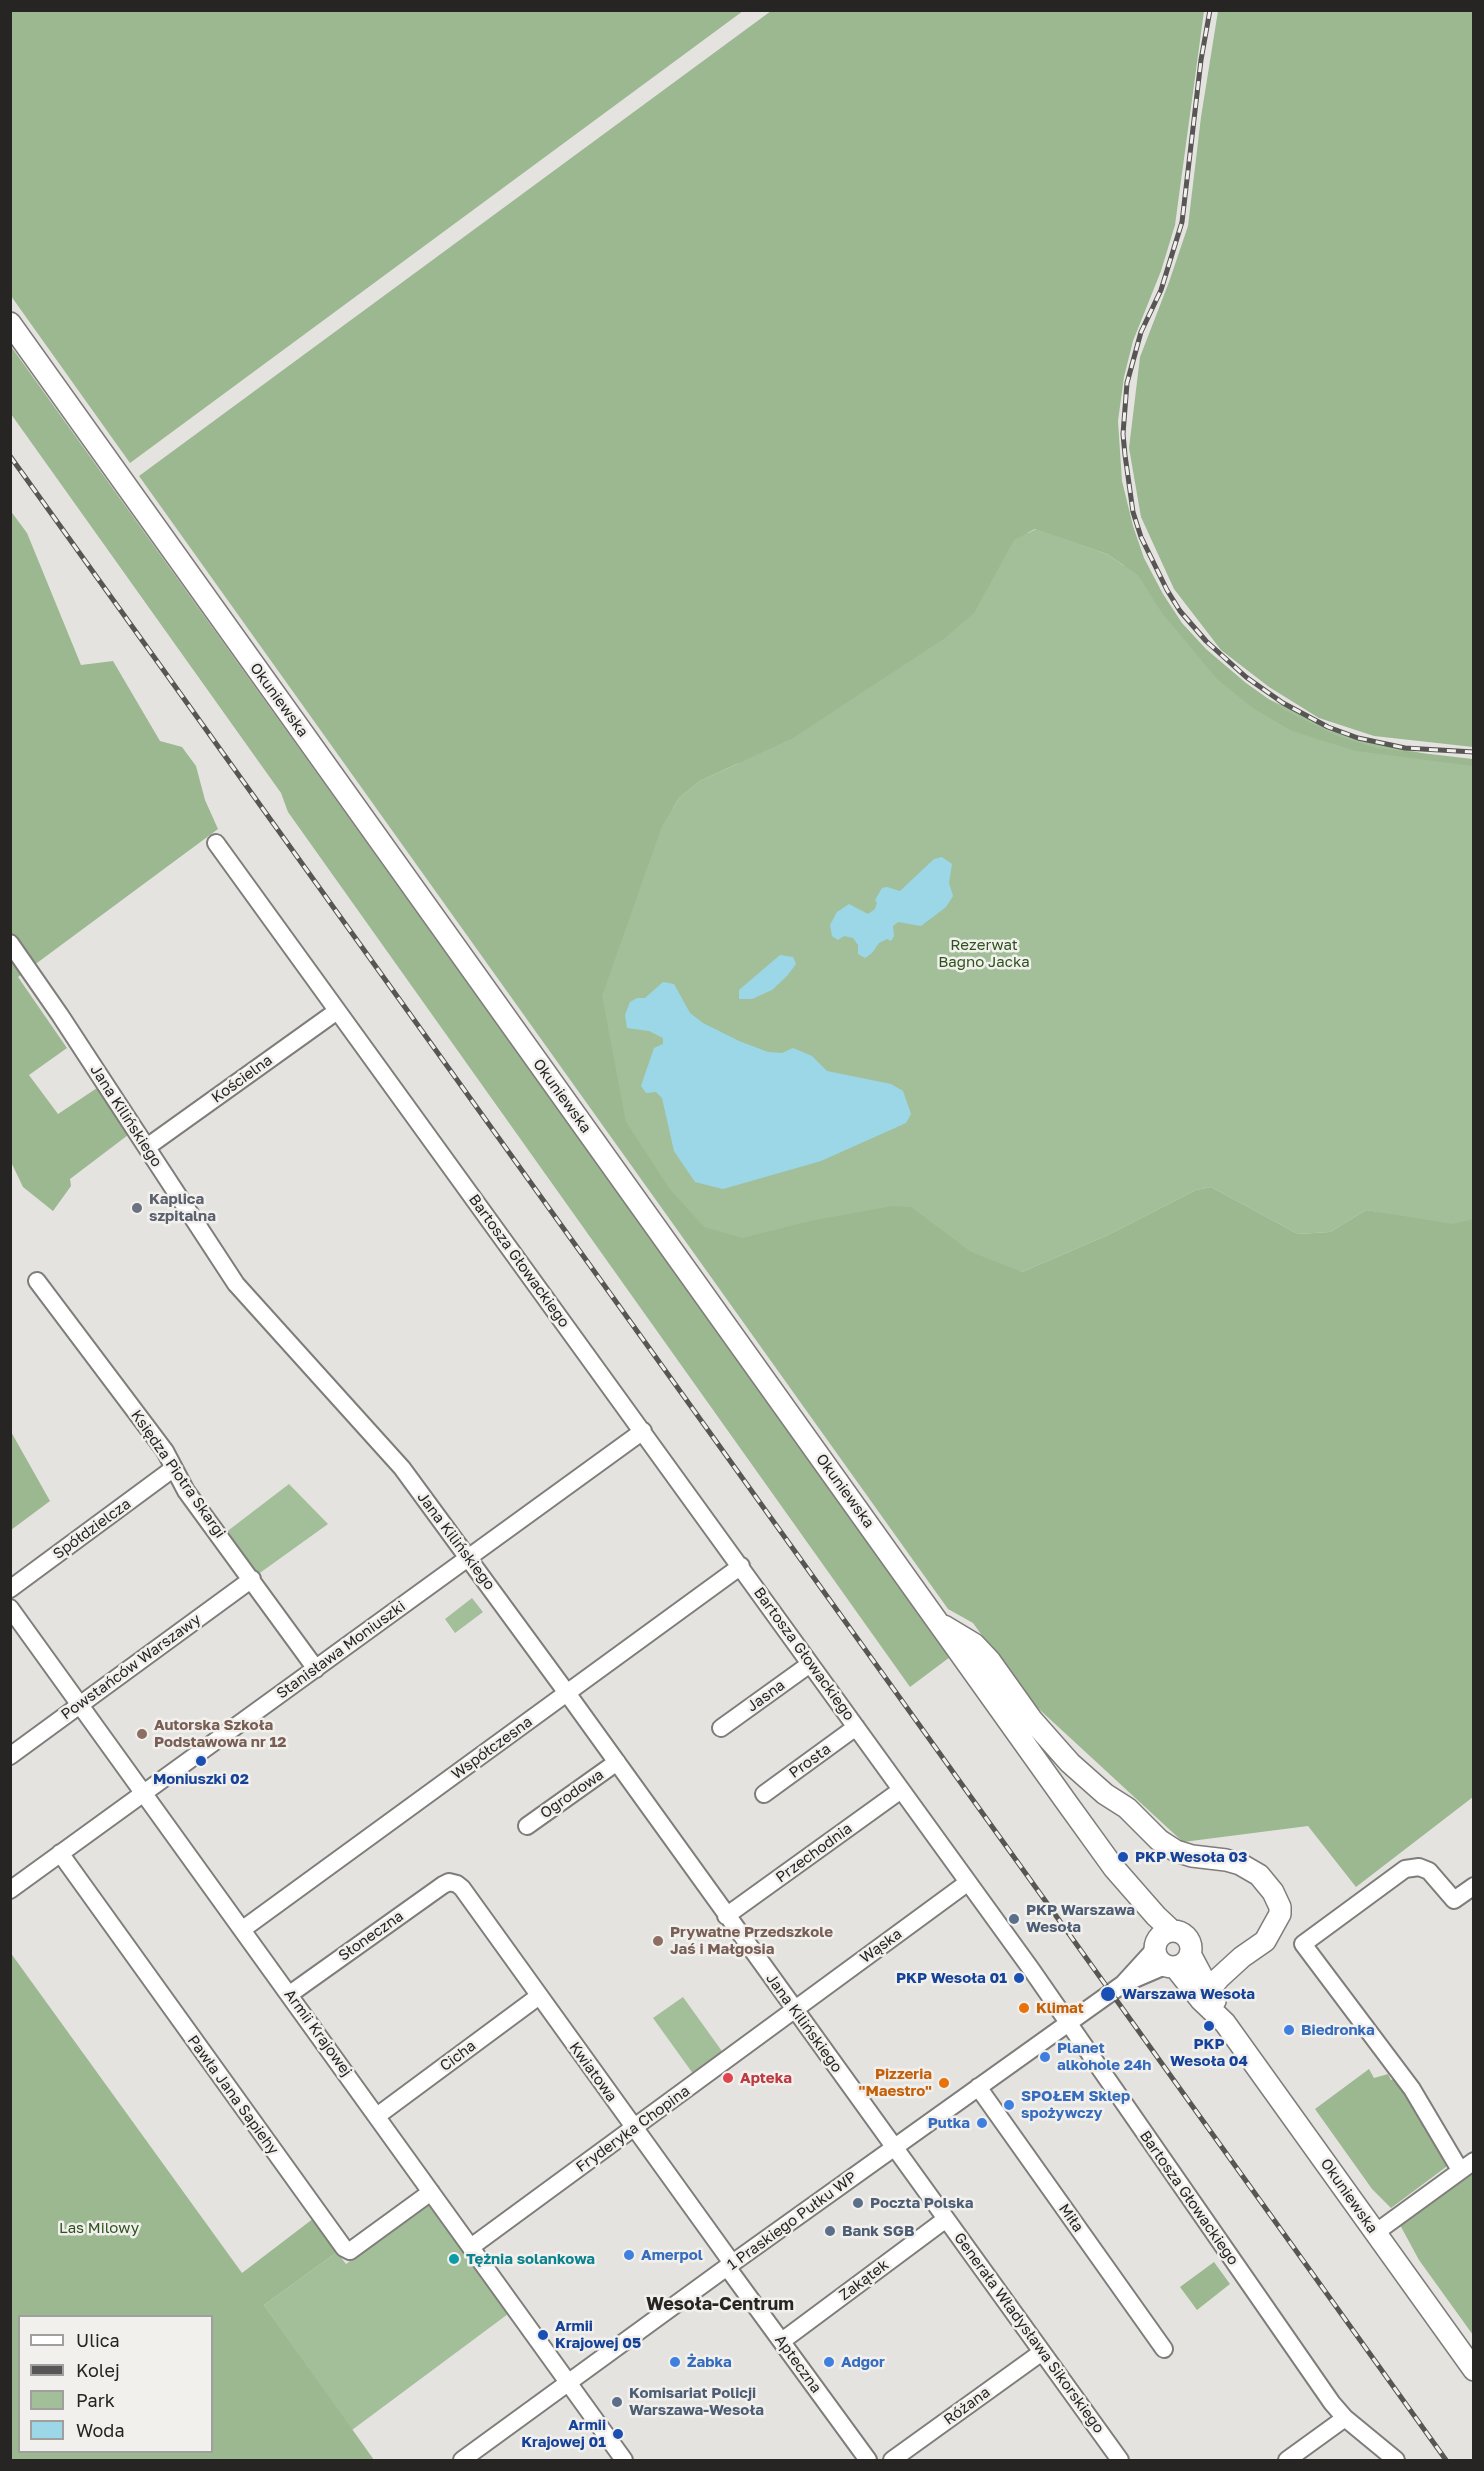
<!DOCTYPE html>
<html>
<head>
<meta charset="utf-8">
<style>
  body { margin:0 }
  #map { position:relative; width:1484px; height:2471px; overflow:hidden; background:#e5e3e0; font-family:"Golos Text",sans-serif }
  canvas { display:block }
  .frame { position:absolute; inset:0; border:12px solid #262524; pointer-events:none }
  .legend { position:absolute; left:18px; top:2315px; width:195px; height:138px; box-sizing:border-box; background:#f2f0ed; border:2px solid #a09f9d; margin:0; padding:8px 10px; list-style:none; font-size:18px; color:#262524 }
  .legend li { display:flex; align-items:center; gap:12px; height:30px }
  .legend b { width:30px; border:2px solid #a09f9d }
</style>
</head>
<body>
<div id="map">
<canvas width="1484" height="2471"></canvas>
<div class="frame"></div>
<ul class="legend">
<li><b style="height:8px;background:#fff"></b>Ulica</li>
<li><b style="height:8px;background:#575654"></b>Kolej</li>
<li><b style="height:16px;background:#a3bf99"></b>Park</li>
<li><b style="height:16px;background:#9cd7e7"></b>Woda</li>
</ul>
</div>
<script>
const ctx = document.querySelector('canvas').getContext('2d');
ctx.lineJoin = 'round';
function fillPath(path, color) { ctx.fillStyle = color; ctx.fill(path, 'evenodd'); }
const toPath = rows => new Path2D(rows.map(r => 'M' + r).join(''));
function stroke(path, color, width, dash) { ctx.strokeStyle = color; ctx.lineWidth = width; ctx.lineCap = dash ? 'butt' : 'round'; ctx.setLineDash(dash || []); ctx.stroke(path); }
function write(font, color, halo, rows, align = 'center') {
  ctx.font = font + ' "Golos Text",sans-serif'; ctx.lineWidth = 5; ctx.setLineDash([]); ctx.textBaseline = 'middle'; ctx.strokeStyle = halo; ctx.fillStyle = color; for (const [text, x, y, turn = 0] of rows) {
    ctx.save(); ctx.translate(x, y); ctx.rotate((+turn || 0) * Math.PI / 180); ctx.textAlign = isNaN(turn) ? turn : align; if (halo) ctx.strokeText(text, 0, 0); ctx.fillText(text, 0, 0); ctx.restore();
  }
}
const green = toPath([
  [1010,527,1028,533,1036,529,1107,554,1123,565,1140,571,1169,615,1239,686,1358,739,1426,754,1473,760,1474,1230,1366,1210,1330,1232,1298,1234,1211,1187,1196,1190,1108,1235,1022,1272,708,1249,623,1123,595,997,656,819,673,808,679,798,700,781,737,764],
  [289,1484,328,1524,257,1575,225,1533],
  [472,1598,483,1612,455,1633,445,1619],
  [683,1997,724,2054,694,2075,653,2018],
  [427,2203,508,2314,352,2430,264,2305,337,2252,346,2264]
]);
const forest = toPath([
  [10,11,11,10,743,11,130,463,11,296],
  [771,11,1204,11,1175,225,1161,271,1133,341,1124,377,1118,421,1122,481,1133,526,1144,558,1163,594,1182,623,1206,649,1246,683,1284,710,1337,736,1377,748,1473,759,1473,766,1356,751,1292,731,1253,708,1217,679,1162,613,1138,575,1107,554,1035,529,1014,540,974,613,945,638,793,738,700,781,679,798,662,826,602,996,626,1122,669,1188,704,1227,742,1238,810,1221,892,1206,911,1207,971,1252,1022,1272,1108,1235,1196,1190,1211,1187,1298,1234,1330,1232,1366,1210,1453,1224,1473,1219,1473,1797,1356,1887,1308,1826,1183,1842,1027,1698,973,1623,948,1609,139,476],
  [1218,11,1473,11,1473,747,1374,736,1319,718,1269,687,1221,650,1174,589,1141,517,1129,448,1140,357,1169,282,1188,226,1201,117],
  [10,345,950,1657,910,1687,288,812,281,793,11,414],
  [10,510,27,533,81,665,113,661,160,741,182,747,196,766,205,800,218,829,18,977,67,1048,29,1075,58,1114,97,1088,128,1135,70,1179,71,1186,53,1211,23,1187,11,1162],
  [10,1430,50,1501,11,1530,10,1530],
  [10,1952,242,2273,314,2218,337,2252,264,2305,374,2460,11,2460],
  [20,2316,212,2316,212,2452,20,2452],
  [1369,2069,1374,2078,1388,2074,1391,2080,1396,2078,1450,2164,1391,2208,1372,2189,1315,2109],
  [1473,2173,1473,2335,1419,2260,1400,2225],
  [1214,2262,1230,2284,1197,2310,1180,2287]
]);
const water = toPath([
  [942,857,952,864,949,883,953,896,946,907,921,926,898,922,893,926,894,936,891,941,887,939,879,943,872,953,865,958,858,954,858,945,853,938,844,936,838,940,832,936,830,925,837,912,849,904,868,914,875,909,877,903,875,900,882,888,887,887,900,891,934,859],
  [780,955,793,957,796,964,787,976,772,990,752,999,739,999,739,990],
  [663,982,674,984,690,1013,703,1023,739,1041,768,1052,782,1053,793,1048,812,1056,827,1071,891,1084,903,1091,911,1114,906,1123,821,1161,723,1189,695,1182,674,1151,662,1098,656,1092,646,1093,641,1086,654,1048,663,1044,663,1038,649,1031,627,1028,625,1015,630,1002,637,998,645,998]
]);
const minor = toPath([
  [216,843,1031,1969,1332,2403,1345,2418,1396,2460],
  [10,943,60,1015,236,1284,402,1468,567,1693,1120,2460],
  [147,1147,337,1011],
  [37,1281,165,1451,186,1491,316,1669],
  [10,1589,174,1468],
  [10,1608,624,2460],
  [721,1728,810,1664],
  [10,1756,252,1579],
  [764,1794,856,1727],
  [527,1826,617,1762],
  [60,1853,344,2248,350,2251,431,2192],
  [10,1890,643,1431],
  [726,1916,901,1790],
  [243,1929,741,1566],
  [1130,1981,1165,1966],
  [290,1994,443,1885,449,1882,457,1884,462,1888,732,2263],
  [978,2087,1164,2349],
  [377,2116,539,1996],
  [1460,2170,1412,2089,1303,1944,1405,1869,1419,1867,1429,1871,1454,1900,1474,1886],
  [1375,2233,1474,2161],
  [471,2247,967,1883],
  [727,2267,868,2460],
  [782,2341,946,2219],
  [462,2460,727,2267,1123,1984,1154,1950],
  [892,2460,1042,2352],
  [1287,2460,1345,2418]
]);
const major = toPath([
  [10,323,1067,1803,1114,1868,1156,1916,1172,1931],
  [944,1626,974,1644,990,1661,1032,1720,1070,1763,1105,1794,1127,1808,1159,1840,1176,1851,1192,1856,1226,1860,1240,1864,1259,1875,1273,1892,1280,1907,1280,1914,1265,1941,1242,1957,1219,1978,1201,2000],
  '1155 1949a18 18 0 1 1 36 0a18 18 0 1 1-36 0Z',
  [1190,1954,1215,2001],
  [1175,1967,1201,2000,1225,2023,1474,2370]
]);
const rail = toPath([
  [1210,10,1201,60,1182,222,1161,290,1141,332,1127,383,1123,434,1125,455,1133,512,1141,537,1167,590,1180,611,1206,641,1246,677,1283,703,1328,727,1358,738,1405,748,1474,752],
  [10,456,1446,2460]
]);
const markers = [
  [137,1208,6,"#6b7280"],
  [142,1734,6,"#8d6e63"],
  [201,1761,6,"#1a4fb4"],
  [1123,1857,6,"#1a4fb4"],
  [1014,1919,6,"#5c6f8a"],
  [658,1941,6,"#8d6e63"],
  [1019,1978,6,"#1a4fb4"],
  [1108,1994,8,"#1a4fb4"],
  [1024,2008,6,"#e8710a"],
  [1209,2026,6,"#1a4fb4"],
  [1289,2030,6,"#3f7fe0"],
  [1045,2057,6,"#3f7fe0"],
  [728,2078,6,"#e0444e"],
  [944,2083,6,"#e8710a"],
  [1009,2105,6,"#3f7fe0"],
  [982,2123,6,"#3f7fe0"],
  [858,2203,6,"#5c6f8a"],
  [830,2231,6,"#5c6f8a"],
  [629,2255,6,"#3f7fe0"],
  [454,2259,6,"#0f9aa8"],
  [543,2335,6,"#1a4fb4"],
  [675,2362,6,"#3f7fe0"],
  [829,2362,6,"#3f7fe0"],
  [617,2402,6,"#5c6f8a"],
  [618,2434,6,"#1a4fb4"]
];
const streetNames = [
  ["Okuniewska",279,700,54],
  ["Kościelna",242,1079,-36],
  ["Okuniewska",562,1096,54],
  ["Jana Kilińskiego",126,1116,57],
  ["Bartosza Głowackiego",519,1261,54],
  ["Księdza Piotra Skargi",178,1474,55],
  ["Okuniewska",845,1491,54],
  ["Spółdzielcza",92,1529,-36],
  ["Jana Kilińskiego",456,1541,53],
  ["Stanisława Moniuszki",341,1650,-36],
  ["Bartosza Głowackiego",804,1654,54],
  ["Powstańców Warszawy",131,1667,-36],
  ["Jasna",766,1696,-36],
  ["Współczesna",492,1748,-36],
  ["Prosta",810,1761,-36],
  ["Ogrodowa",572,1794,-35],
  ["Przechodnia",814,1853,-36],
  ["Słoneczna",371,1936,-35],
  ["Wąska",881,1946,-36],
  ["Jana Kilińskiego",804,2023,54],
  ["Armii Krajowej",318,2033,54],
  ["Cicha",458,2056,-37],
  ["Kwiatowa",593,2072,54],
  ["Pawła Jana Sapiehy",233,2095,54],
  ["Fryderyka Chopina",633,2129,-36],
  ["Okuniewska",1349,2196,55],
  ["Bartosza Głowackiego",1189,2198,55],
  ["Miła",1071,2218,55],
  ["1 Praskiego Pułku WP",792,2221,-36],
  ["Zakątek",864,2280,-37],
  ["Generała Władysława Sikorskiego",1029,2333,54],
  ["Apteczna",798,2364,54],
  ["Różana",967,2406,-36]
];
const parkNames = [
  ["Rezerwat",984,945],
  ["Bagno Jacka",984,962],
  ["Las Milowy",99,2228]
];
const worshipNames = [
  ["Kaplica",149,1199],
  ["szpitalna",149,1216]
];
const educationNames = [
  ["Autorska Szkoła",154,1725],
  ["Podstawowa nr 12",154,1742],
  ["Prywatne Przedszkole",670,1932],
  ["Jaś i Małgosia",670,1949]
];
const transitNames = [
  ["Moniuszki 02",201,1779,"center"],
  ["PKP Wesoła 03",1135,1857],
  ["PKP Wesoła 01",1007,1978,"right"],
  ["Warszawa Wesoła",1122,1994],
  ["PKP",1209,2044,"center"],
  ["Wesoła 04",1209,2061,"center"],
  ["Armii",555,2326],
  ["Krajowej 05",555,2343],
  ["Armii",606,2425,"right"],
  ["Krajowej 01",606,2442,"right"]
];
const serviceNames = [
  ["PKP Warszawa",1026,1910],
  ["Wesoła",1026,1927],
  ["Poczta Polska",870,2203],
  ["Bank SGB",842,2231],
  ["Komisariat Policji",629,2393],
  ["Warszawa-Wesoła",629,2410]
];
const foodNames = [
  ["Klimat",1036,2008],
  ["Pizzeria",932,2074,"right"],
  ["\"Maestro\"",932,2091,"right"]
];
const shopNames = [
  ["Biedronka",1301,2030],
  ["Planet",1057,2048],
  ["alkohole 24h",1057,2065],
  ["SPOŁEM Sklep",1021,2096],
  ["spożywczy",1021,2113],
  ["Putka",970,2123,"right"],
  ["Amerpol",641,2255],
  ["Żabka",687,2362],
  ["Adgor",841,2362]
];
const healthNames = [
  ["Apteka",740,2078]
];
const cultureNames = [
  ["Tężnia solankowa",466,2259]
];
const quarterNames = [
  ["Wesoła-Centrum",720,2304]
];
fillPath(green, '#a3bf99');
fillPath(forest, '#9bb890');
fillPath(water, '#9cd7e7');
stroke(minor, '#7f7d7a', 20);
stroke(major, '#7f7d7a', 24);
stroke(minor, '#fff', 16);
stroke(major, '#fff', 21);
stroke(rail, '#575654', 5);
stroke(rail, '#f2f0ed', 3, [9]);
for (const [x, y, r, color] of markers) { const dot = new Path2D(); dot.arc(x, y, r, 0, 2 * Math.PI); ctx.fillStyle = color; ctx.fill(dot); stroke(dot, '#f2f0ed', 2); }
write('15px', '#262524', '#f2f0ed', streetNames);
write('15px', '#2d531c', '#f2f0ed', parkNames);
write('bold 15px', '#5b616d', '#f2f0ed', worshipNames, 'left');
write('bold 15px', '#785e54', '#f2f0ed', educationNames, 'left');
write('bold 15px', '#164399', '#f2f0ed', transitNames, 'left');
write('bold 15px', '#4e5e75', '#f2f0ed', serviceNames, 'left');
write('bold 15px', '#c56008', '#f2f0ed', foodNames, 'left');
write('bold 15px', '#366cbe', '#f2f0ed', shopNames, 'left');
write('bold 15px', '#be3a42', '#f2f0ed', healthNames, 'left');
write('bold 15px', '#0d838f', '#f2f0ed', cultureNames, 'left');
write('bold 18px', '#262524', '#f2f0ed', quarterNames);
</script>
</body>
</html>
